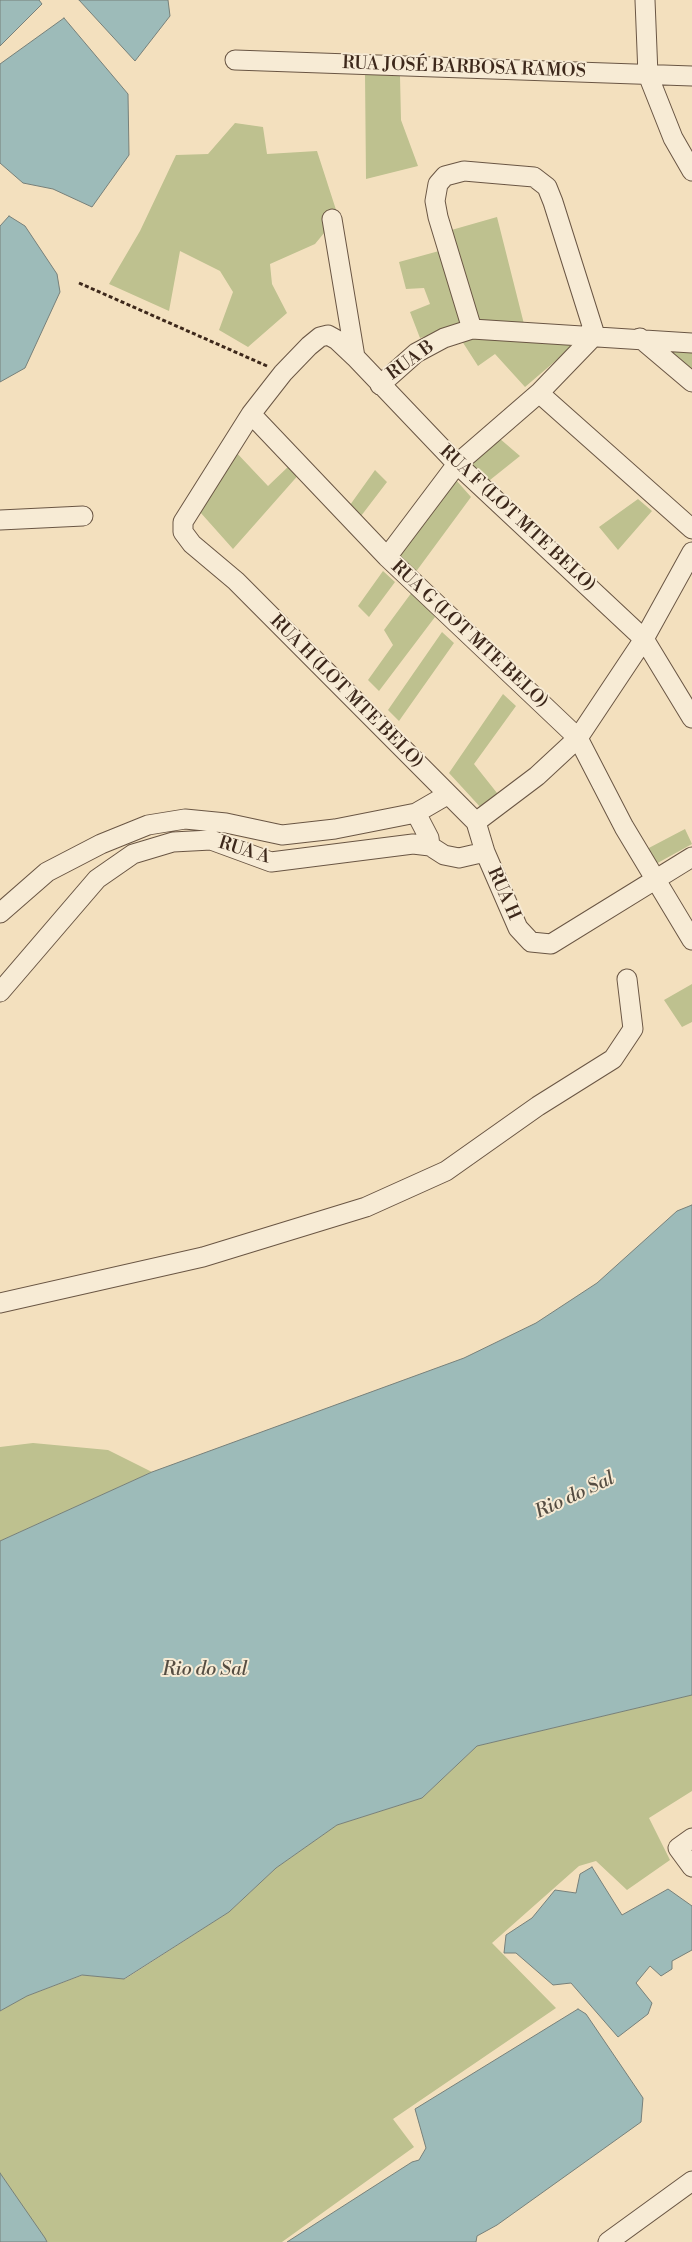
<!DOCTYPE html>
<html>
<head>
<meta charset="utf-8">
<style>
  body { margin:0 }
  canvas { display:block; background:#f3e0be }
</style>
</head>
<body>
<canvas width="692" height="2242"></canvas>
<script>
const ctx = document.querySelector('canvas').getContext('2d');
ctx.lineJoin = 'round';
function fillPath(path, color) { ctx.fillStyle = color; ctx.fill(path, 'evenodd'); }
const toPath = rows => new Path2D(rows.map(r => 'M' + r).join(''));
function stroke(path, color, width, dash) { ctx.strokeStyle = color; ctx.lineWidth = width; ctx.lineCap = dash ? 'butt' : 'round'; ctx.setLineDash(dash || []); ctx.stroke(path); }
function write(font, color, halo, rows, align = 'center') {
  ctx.font = font + ' "Libre Bodoni",serif'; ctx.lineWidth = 4; ctx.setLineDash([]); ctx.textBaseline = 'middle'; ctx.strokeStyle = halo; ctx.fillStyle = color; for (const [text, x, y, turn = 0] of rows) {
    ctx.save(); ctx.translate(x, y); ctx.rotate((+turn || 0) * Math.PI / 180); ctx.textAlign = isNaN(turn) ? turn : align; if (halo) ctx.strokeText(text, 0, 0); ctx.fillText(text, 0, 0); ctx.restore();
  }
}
const green = toPath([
  [365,74,400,76,401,120,418,166,366,179],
  [235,123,263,127,267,154,317,151,338,216,315,244,270,264,272,284,287,313,248,347,219,330,233,292,220,271,180,251,169,311,109,284,140,231,176,155,208,154],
  [497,217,524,324,478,324,448,231],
  [439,251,465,325,420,338,410,312,430,304,424,288,406,289,399,262],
  [460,338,580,340,525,387,495,354,478,366],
  [662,348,692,350,692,374],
  [499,438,520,456,485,484,465,464],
  [233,449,268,486,290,465,301,472,233,549,200,512],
  [375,470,387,482,361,516,350,505],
  [456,480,471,497,415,573,399,556],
  [638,499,652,511,618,550,599,527],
  [383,571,395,582,369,617,358,606],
  [412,592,435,617,379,691,368,680,393,645,384,630],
  [442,632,454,643,399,721,388,710],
  [503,694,516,706,474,764,501,798,483,810,449,773],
  [685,829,692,844,654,865,645,850],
  [692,984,692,1022,682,1027,664,1000],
  [33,1443,108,1450,152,1472,0,1541,0,1447],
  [692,1695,692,1791,649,1818,670,1860,627,1890,596,1861,579,1866,492,1943,556,2008,393,2119,414,2147,282,2242,47,2242,0,2173,0,2011,27,1996,83,1975,125,1979,229,1912,276,1868,337,1825,422,1798,477,1746]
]);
const water = toPath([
  [0,0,39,0,42,4,0,46,0,0],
  [79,0,168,0,170,16,135,61,79,0],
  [64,18,128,94,129,155,92,207,53,189,23,183,0,163,0,64,64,18],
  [9,216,25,226,57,274,60,292,25,368,0,382,0,226,9,216],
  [692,1205,692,1695,477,1746,422,1798,337,1825,276,1868,229,1912,124,1979,82,1975,27,1996,0,2011,0,1541,152,1472,464,1358,536,1323,597,1283,677,1211,692,1205],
  [592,1867,622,1915,668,1889,692,1906,692,1950,672,1961,672,1969,661,1976,650,1966,636,1983,652,2003,648,2014,618,2037,571,1983,553,1985,516,1953,504,1953,506,1935,532,1918,555,1890,576,1893,580,1874,592,1867],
  [578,2009,586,2014,643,2098,641,2122,497,2225,477,2236,476,2242,287,2242,412,2162,419,2160,426,2148,415,2109,578,2009],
  [0,2173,45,2238,47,2242,0,2242,0,2173]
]);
const path = toPath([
  [79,283,267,366]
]);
const minor = toPath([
  [645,0,648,75,673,138,692,171],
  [235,60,692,76],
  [332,219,355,357],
  [640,338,692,382],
  [380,385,416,353,444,338,472,329,692,343],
  [539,393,692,529],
  [251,414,387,557,578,738,624,827,692,940],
  [0,520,83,516],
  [387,557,457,464,539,393,595,335,553,202,547,187,534,177,464,171,445,176,438,184,435,201,438,217,472,329],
  [692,718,644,639,457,464,355,357,337,340,328,335,320,337,309,346,283,373,251,414,183,522,183,532,192,544,236,581,476,822,485,852,518,928,531,942,551,944,692,857],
  [416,813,429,838,430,846],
  [476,822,537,776,578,738,644,639,692,552],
  [0,913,47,872,101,844,148,825,185,819,226,823,282,835,335,829,416,813,447,795],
  [0,992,97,879,133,854,173,842,211,840,271,862,413,844,430,846,444,855,459,858,485,852],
  [0,1303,203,1257,366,1207,446,1171,538,1106,613,1059,633,1029,627,979],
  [692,1838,678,1848,692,1867],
  [608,2242,692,2181]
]);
const streetNames = [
  ["RUA JOSÉ BARBOSA RAMOS",464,68,2],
  ["RUA B",411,361,-36],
  ["RUA F (LOT MTE BELO)",517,519,43],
  ["RUA G (LOT MTE BELO)",469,635,43],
  ["RUA H (LOT MTE BELO)",346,692,45],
  ["RUA A",244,851,17],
  ["RUA H",503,894,66]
];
const waterNames = [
  ["Rio do Sal",575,1496,-25],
  ["Rio do Sal",205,1670]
];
fillPath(green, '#bec18f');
fillPath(water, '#9dbbb9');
stroke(water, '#77807a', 1);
stroke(minor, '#6a5644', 21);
stroke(path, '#3d281b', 3, [4, 2.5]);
stroke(minor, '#f7ebd5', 19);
write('18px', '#3d281b', '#f7ebd5', streetNames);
write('italic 19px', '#554d42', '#f7ebd5', waterNames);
</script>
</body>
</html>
